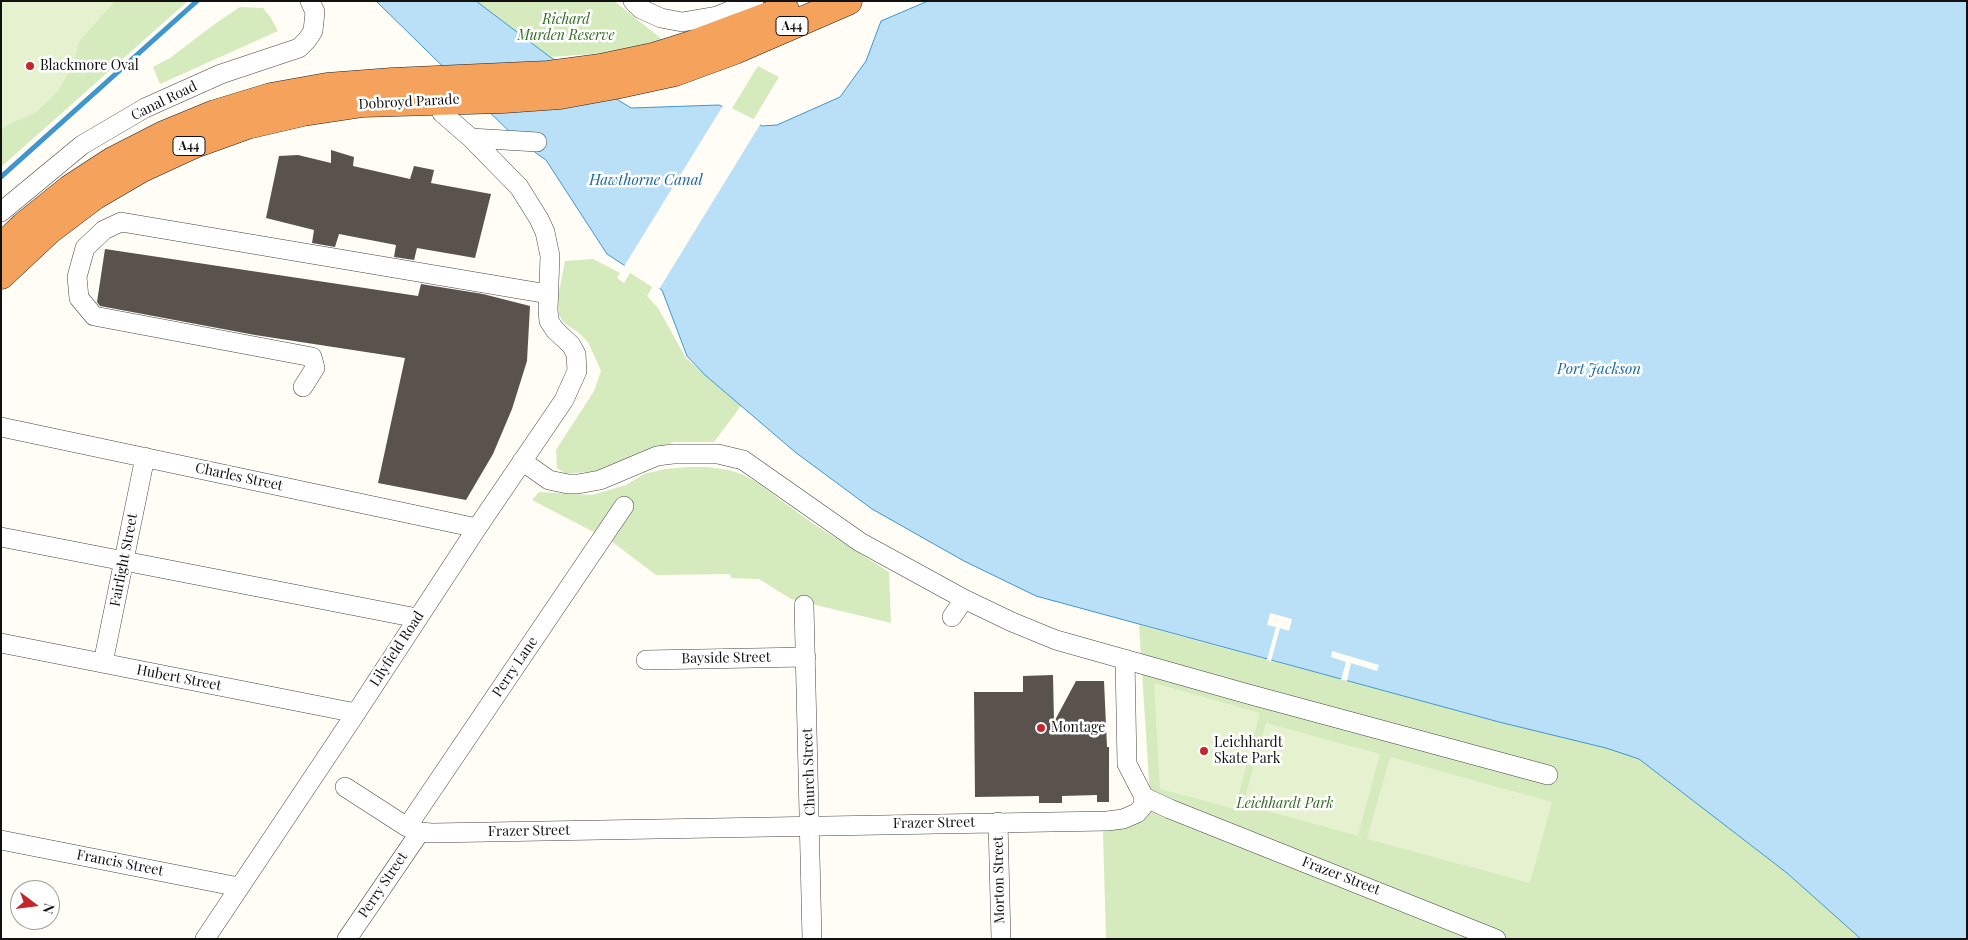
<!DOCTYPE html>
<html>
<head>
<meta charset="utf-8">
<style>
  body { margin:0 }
  #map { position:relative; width:1968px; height:940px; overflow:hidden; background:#fffdf5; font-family:"Playfair Display",serif }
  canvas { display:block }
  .frame { position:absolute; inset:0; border:2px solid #111; pointer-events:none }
  .north { position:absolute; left:10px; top:880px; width:50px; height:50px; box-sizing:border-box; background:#fff; border:1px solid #a0a0a0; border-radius:50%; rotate:105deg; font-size:14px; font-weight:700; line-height:20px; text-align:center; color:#111 }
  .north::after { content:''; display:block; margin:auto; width:18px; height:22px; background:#c4262e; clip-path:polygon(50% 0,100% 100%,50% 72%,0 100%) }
</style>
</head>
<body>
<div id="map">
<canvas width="1968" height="940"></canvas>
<div class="frame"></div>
<div class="north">N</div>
</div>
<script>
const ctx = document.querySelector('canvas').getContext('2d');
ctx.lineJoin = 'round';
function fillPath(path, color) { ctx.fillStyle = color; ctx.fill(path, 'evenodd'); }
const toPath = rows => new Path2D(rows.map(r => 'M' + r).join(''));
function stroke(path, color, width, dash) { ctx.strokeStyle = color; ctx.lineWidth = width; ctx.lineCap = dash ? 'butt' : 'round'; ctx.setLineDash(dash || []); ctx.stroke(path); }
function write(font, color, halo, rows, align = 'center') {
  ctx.font = font + ' "Playfair Display",serif'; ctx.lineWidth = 5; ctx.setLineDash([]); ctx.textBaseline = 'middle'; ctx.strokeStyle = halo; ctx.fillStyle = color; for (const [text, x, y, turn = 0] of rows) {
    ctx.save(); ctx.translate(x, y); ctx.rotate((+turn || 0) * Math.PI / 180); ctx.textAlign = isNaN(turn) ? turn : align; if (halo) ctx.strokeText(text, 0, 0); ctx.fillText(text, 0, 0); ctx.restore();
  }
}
const green = toPath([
  [1,1,188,1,1,167],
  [476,1,614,1,663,40,605,53,550,57],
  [240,7,263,8,271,18,278,31,160,84,153,67,170,58,216,23],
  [758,66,779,77,647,296,658,308,686,358,741,406,714,442,674,442,637,455,598,471,566,474,557,468,556,450,594,391,601,371,588,342,578,332,564,323,559,315,558,297,565,261,593,259,620,273,617,278,624,283],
  [689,467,706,467,729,470,744,475,759,484,812,523,889,572,891,623,791,599,759,579,731,578,730,574,656,575,611,541,532,500,539,492,592,495,626,485,644,474,665,469],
  [1139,625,1499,722,1606,748,1639,759,1787,873,1861,939,1106,939,1103,832,1105,828,1142,819,1151,813]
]);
const pitch = toPath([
  [1,1,115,1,79,42,74,63,58,91,35,113,7,125,1,131],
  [1154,683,1260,713,1235,809,1160,789],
  [1266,723,1380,754,1358,836,1243,804],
  [1390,757,1552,802,1530,883,1367,839]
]);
const water = toPath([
  [376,1,476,1,550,57,631,108,719,105,762,126,777,125,840,97,866,61,881,21,928,1,1967,1,1967,939,1861,939,1787,873,1639,759,1606,748,1499,722,1036,596,964,561,872,509,795,452,705,375,687,356,662,290,607,254,546,160,519,141,376,1]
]);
const pier = toPath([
  [724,104,761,123,658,291,623,268],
  [1270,613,1292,619,1289,631,1280,628,1271,661,1267,660,1276,627,1267,625],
  [1332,651,1379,665,1377,671,1351,663,1347,681,1341,680,1346,662,1331,657]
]);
const stream = toPath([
  [1,177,197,1]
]);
const building = toPath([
  [331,150,354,157,353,166,410,179,414,166,434,170,431,183,491,194,475,258,417,248,414,260,394,257,396,245,339,234,335,247,312,243,314,230,266,218,279,156,298,155,331,163],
  [105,249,418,296,421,284,483,294,530,306,527,361,512,409,493,454,466,500,378,483,405,358,255,335,100,306,97,302],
  [1053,675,1054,722,1076,681,1104,681,1107,747,1109,747,1109,802,1097,802,1097,795,1062,796,1062,803,1039,803,1039,796,975,797,974,692,1023,692,1023,676]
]);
const minor = toPath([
  [633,1,641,9,661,18,682,22,717,16,754,1],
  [471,138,537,142],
  [1,212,82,145,145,108,221,74,299,48,307,40,313,31,315,12,310,1],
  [303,387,315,368,312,357,94,316,79,298,77,277,85,248,104,230,121,222,548,294],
  [1,427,477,528],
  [522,461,549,480,568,484,578,484,600,480,657,456,673,454,718,454,743,460,860,542,964,599,1012,622,1056,640,1248,694,1548,775],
  [1,537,417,618],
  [804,605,812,939],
  [952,617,964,599],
  [1,643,356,713],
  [1125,659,1127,764,1144,797],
  [646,660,806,657],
  [103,663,145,457],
  [345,787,407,827,420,832,432,833,1107,821,1123,819,1137,813,1143,806,1144,797],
  [1144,797,1170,809,1496,939],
  [998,822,1001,939],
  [407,827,624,506],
  [1,840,239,887],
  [205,939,356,713,477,528,564,400,577,371,576,354,571,345,555,330,549,321,548,310,550,256,545,232,539,219,519,187,471,138,442,113],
  [347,939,420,832]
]);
const highway = toPath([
  [1,248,24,226,70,189,113,161,164,135,215,114,271,97,327,87,392,82,548,75,601,68,653,57,691,45,785,10],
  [1,275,49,230,94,196,142,168,194,144,247,125,303,112,363,103,503,99,560,95,615,85,675,72,735,50,848,1]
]);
const markers = [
  [30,66,5,"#c4262e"],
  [1041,728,5,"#c4262e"],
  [1204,751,5,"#c4262e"]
];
const shields = [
  [792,26,32],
  [189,146,32]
];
const shieldNames = [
  ["A44",792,26],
  ["A44",189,146]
];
const parkNames = [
  ["Richard",566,20],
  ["Murden Reserve",566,36],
  ["Leichhardt Park",1285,804]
];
const poiNames = [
  ["Blackmore Oval",40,66],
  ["Montage",1051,728],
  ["Leichhardt",1214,743],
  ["Skate Park",1214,759]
];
const streetNames = [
  ["Canal Road",164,101,-26],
  ["Dobroyd Parade",409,102,-3],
  ["Charles Street",239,477,12],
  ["Fairlight Street",124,560,-79],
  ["Lilyfield Road",397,649,-57],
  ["Bayside Street",726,658,-1],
  ["Perry Lane",515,667,-56],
  ["Hubert Street",179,678,11],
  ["Church Street",809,772,-92],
  ["Frazer Street",934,823,-1],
  ["Frazer Street",529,831,-1],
  ["Francis Street",120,863,11],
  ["Frazer Street",1341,876,21],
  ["Morton Street",999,880,-91],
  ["Perry Street",383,885,-56]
];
const waterNames = [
  ["Hawthorne Canal",646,180],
  ["Port Jackson",1599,369]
];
fillPath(green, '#d5ebbd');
fillPath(pitch, '#e6f2cf');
fillPath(water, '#b9e0f7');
stroke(water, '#3f96cf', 1);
fillPath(pier, '#fffdf5');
stroke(stream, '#3f96cf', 5);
fillPath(building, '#5a524d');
stroke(minor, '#444', 20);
stroke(highway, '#222', 29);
stroke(minor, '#fff', 19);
stroke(highway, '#f5a25d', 28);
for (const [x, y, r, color] of markers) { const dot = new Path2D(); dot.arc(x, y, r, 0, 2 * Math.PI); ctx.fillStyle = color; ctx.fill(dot); stroke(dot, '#fff', 2); }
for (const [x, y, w] of shields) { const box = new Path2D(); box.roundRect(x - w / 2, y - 9.5, w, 19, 4); ctx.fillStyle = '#fff'; ctx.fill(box); stroke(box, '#111', 1); }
write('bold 12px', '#111', null, shieldNames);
write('italic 14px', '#2f6b1f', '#fff', parkNames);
write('14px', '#111', '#fff', poiNames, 'left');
write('14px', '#111', '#fff', streetNames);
write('italic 15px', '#1768a6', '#fff', waterNames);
</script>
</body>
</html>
